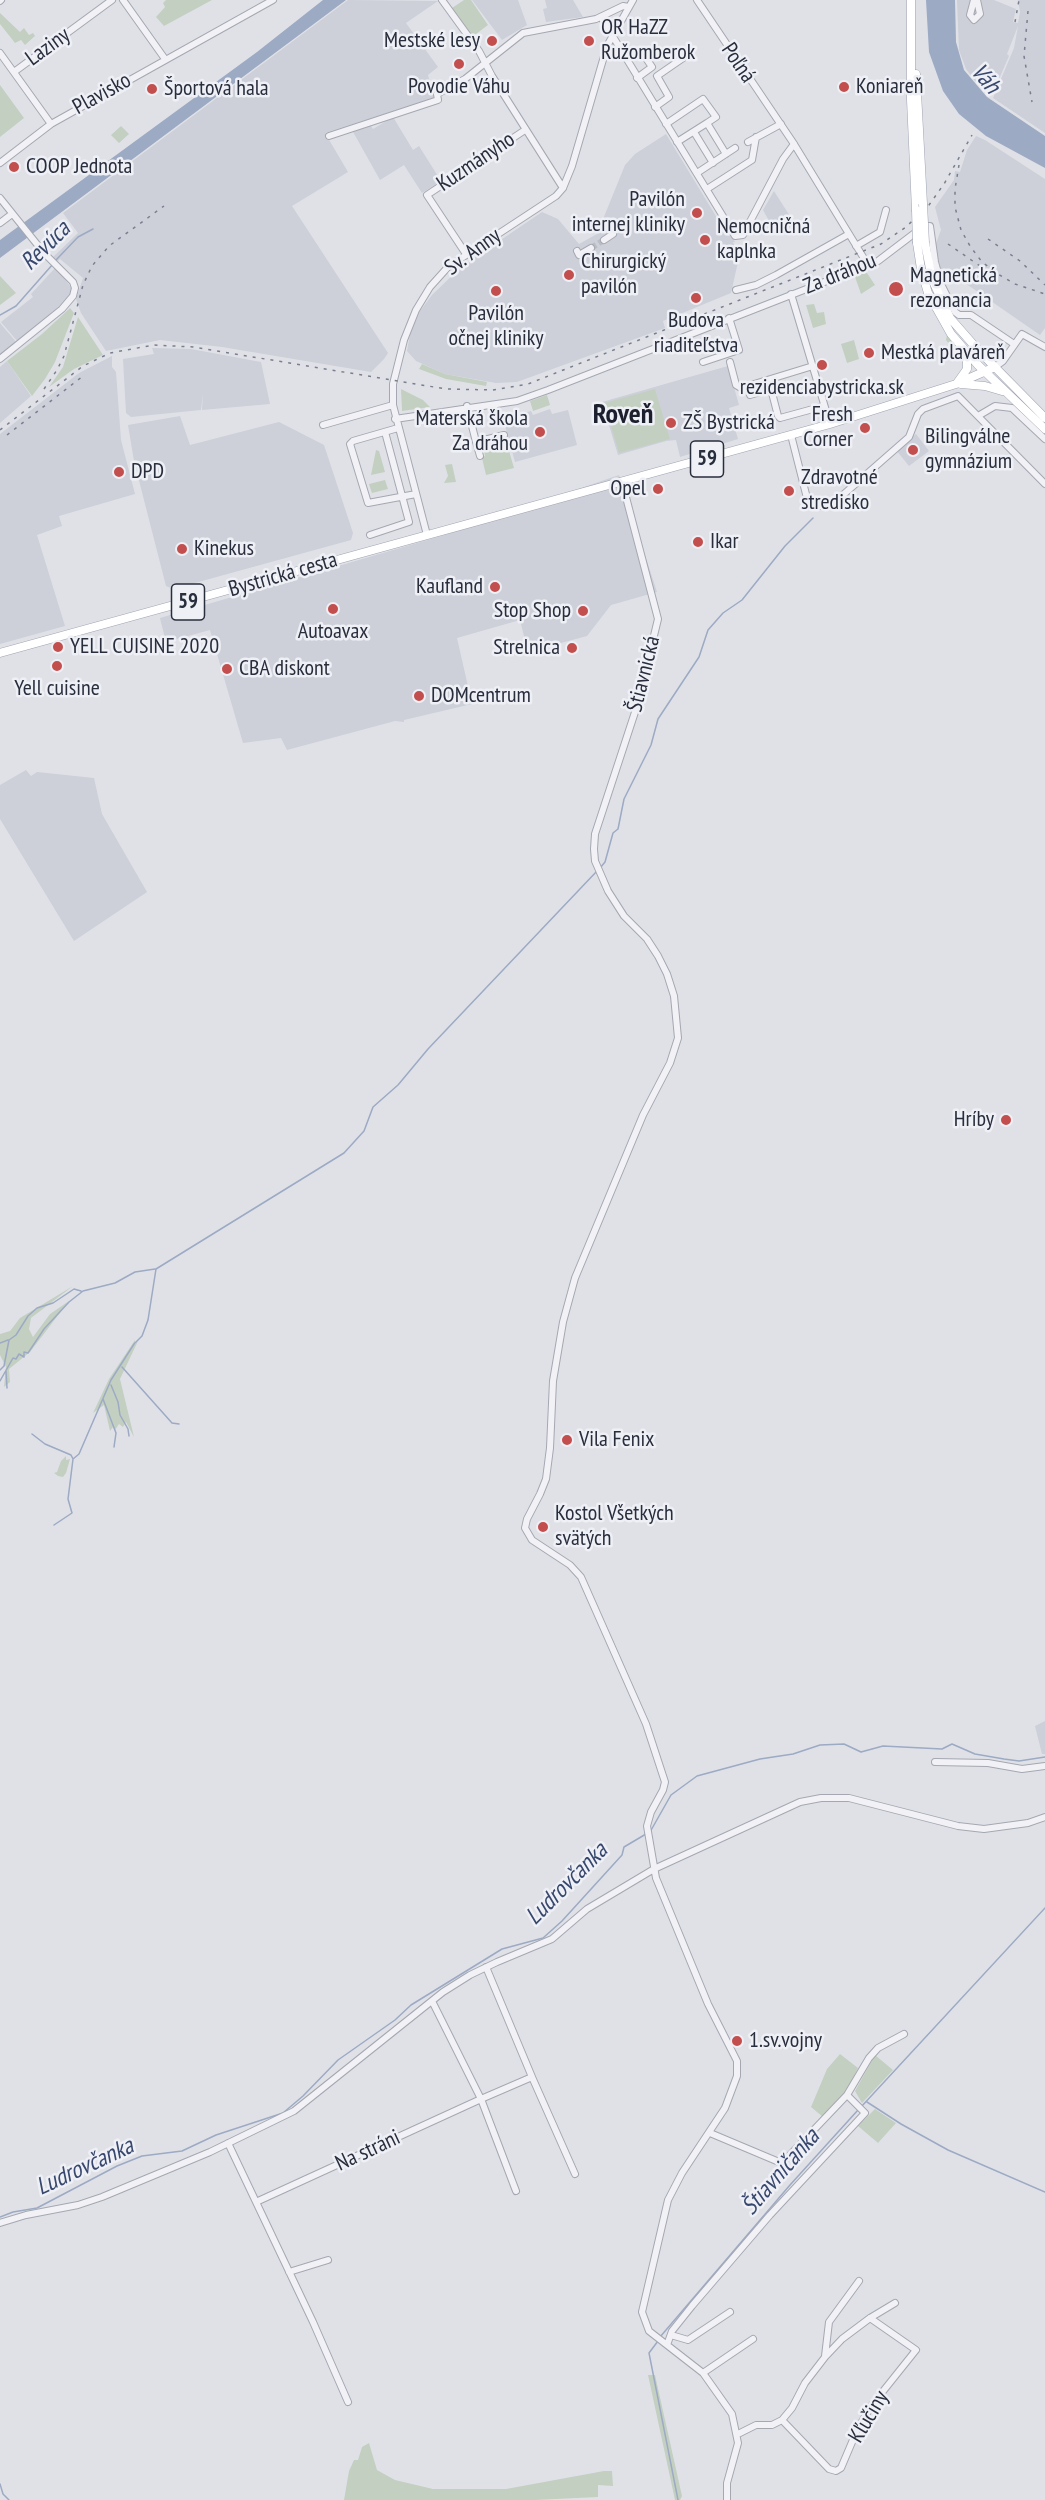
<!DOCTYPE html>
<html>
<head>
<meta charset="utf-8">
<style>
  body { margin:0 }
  canvas { display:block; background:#dfe1e7 }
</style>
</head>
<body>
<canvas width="1045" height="2500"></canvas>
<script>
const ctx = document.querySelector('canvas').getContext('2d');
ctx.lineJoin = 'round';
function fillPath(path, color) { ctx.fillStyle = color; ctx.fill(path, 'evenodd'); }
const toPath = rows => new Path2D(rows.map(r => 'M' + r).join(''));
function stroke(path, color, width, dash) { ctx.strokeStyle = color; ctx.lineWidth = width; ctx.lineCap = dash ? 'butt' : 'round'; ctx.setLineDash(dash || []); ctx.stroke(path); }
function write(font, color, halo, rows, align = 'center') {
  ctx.font = font + ' "PT Sans Narrow",sans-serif'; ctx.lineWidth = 5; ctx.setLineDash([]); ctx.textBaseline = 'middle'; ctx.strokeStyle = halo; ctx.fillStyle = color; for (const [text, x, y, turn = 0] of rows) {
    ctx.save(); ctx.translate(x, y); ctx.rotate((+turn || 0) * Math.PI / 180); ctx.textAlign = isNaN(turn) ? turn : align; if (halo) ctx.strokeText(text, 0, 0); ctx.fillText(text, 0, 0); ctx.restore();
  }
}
const built = toPath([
  [348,0,438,1,406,23,438,67,428,75,434,98,325,133,348,172,292,206,388,353,384,359,371,372,222,347,160,340,106,351,81,313,76,299,83,278,60,259,57,262,53,257,78,233,63,213],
  [472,0,518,0,527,25,502,40],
  [545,0,573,0,583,17,546,22,543,9,547,8],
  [957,0,994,0,1016,9,1013,22,1018,23,1020,12,1018,0,1045,0,1045,133,993,98,1014,48,1018,26,1007,54,1009,56,993,93,982,90,966,69,959,50],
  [393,117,413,150,419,146,441,181,422,193,404,165,380,180,352,130,363,126,371,126,373,129],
  [666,134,728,236,732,236,735,242,733,242,738,255,738,262,731,293,663,321,665,328,517,382,496,383,445,374,416,361,407,351,410,334,420,311,432,295,461,267,542,212,558,219,579,244,597,234,625,165,635,154],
  [976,136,985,140,1045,179,1045,328,1040,335,949,272,940,273,935,246,941,230,935,207,954,180,955,171,960,172,967,150],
  [774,191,795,224,777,235,763,210],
  [56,267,72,289,71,296,18,342,1,322,33,297,31,294],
  [0,323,17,343,0,354],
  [152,348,191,349,261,362,270,404,202,410,203,393,201,410,131,417,126,413,123,359,154,354],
  [112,356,112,367,116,372,121,440,135,494,59,516,62,526,37,535,65,626,0,644,0,434,79,373],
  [7,361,31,396,0,423,0,367],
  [728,366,739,405,729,408,738,439,680,457,676,440,666,441,618,455,602,402],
  [550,409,552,414,568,410,577,445,515,462,503,418,531,411,533,415],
  [180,416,190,445,279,422,324,445,353,533,351,540,173,589,166,586,134,461,128,425],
  [916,434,929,451,909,466,896,450],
  [619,475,657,592,611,605,587,636,528,652,520,620,457,638,472,704,404,720,404,722,395,721,287,750,281,738,243,743,210,630,166,642,160,618,441,536],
  [26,770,31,776,37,772,94,778,102,814,147,892,74,941,0,819,0,785],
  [1045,1721,1045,1754,1042,1754,1035,1726]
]);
const green = toPath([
  [166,0,212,0,164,26,156,17,165,7,163,3],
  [464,0,471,0,488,25,472,37,452,8],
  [0,13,20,32,24,28,29,35,33,33,35,36,25,45,21,40,15,43,0,24],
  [0,85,24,118,0,137],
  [121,126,129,134,119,143,111,135],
  [865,270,875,285,861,294,854,274],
  [0,276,16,293,0,305],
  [814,304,817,313,824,312,826,324,813,328,806,305],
  [70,308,74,313,55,362,45,379,32,396,7,361,42,334],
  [78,317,103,355,74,369,49,387,63,367],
  [947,335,964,357,965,366,946,340],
  [854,340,859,359,847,363,841,344],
  [422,364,445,374,487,382,486,386,446,379,419,369],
  [401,389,423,400,430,407,402,411],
  [655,389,670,439,619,453,604,403],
  [547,395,550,405,533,411,530,401],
  [507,444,514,468,486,475,482,458,485,456,484,450],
  [376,450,379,451,385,472,371,475],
  [452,464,456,482,444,483,448,476,445,465],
  [385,480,388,489,372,493,369,484],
  [73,1286,31,1318,29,1329,33,1337,50,1314,69,1301,30,1352,9,1369,10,1382,4,1387,6,1367,0,1355,0,1334,10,1331,20,1318],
  [135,1340,135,1344,138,1341,120,1379,134,1437,126,1422,123,1427,119,1424,115,1430,113,1427,110,1431,104,1405,93,1413,109,1379],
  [66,1456,66,1460,70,1459,66,1473,63,1477,58,1476,54,1473,57,1472,61,1461],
  [840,2054,858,2068,846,2092,823,2117,811,2107,827,2069],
  [875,2055,893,2070,862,2103,855,2091],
  [875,2109,896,2123,878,2143,858,2126],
  [648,2375,655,2375,682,2496,680,2500,675,2500],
  [369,2443,377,2470,395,2480,433,2489,506,2489,604,2471,612,2471,613,2486,598,2485,598,2497,535,2500,344,2500,349,2471,354,2460,358,2460,362,2447]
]);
const water = toPath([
  [323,0,346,0,0,258,0,240,257,52],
  [926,0,955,0,956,42,964,70,987,97,1045,136,1045,168,986,136,959,114,943,91,929,52]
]);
const stream = toPath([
  [56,260,78,237,93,229],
  [0,315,16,306,53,264],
  [600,868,605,862,613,833,618,829,624,799,651,745,658,719,699,657,708,630,723,613,742,600,785,546,813,518],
  [0,1343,8,1340],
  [122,1367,172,1423,179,1424],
  [0,1370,4,1366,9,1340,16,1335,28,1316,37,1308,53,1303,74,1289,81,1291],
  [6,1371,7,1388],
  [0,1381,13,1358,16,1359,19,1354,24,1357,24,1352,28,1353,44,1329,69,1302,83,1291,115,1283,135,1272,155,1269],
  [111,1385,118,1402,120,1415,128,1429,129,1436],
  [103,1399,116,1433,114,1447],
  [32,1434,45,1444,71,1455,73,1459,79,1454,111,1380,134,1344,142,1336,148,1320,156,1269,344,1153,364,1131,373,1107,398,1085,428,1049,597,871],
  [54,1525,72,1513,68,1499,73,1459],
  [650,1832,671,1795,697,1776,760,1759,793,1754,820,1745,844,1744,861,1752,883,1746,942,1749,952,1744,975,1754,1004,1759,1019,1761,1045,1757],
  [867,2102,901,2124,948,2150,1045,2192],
  [861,2107,1045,1908],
  [0,2217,13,2212,37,2208,117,2166,142,2156,182,2151,216,2135,283,2113,303,2096,338,2060,395,2020,411,2005,502,1949,543,1938,562,1921,622,1855,624,1847,646,1834],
  [660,2337,790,2185,858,2110],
  [658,2341,649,2353,678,2500],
  [0,2484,3,2494,9,2500]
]);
const minorTunnel = toPath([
  [591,248,604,240]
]);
const minor = toPath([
  [123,0,165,59],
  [442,0,479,51,492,76,563,188],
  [697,0,794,144,868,265],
  [974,0,970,15,974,20,980,14,977,0],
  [0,1,1,0],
  [601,17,735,236,743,235,783,159,794,144],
  [0,53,51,124],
  [14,72,112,0],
  [637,78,652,67,641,51],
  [655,107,669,97,657,76,686,56],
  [666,124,703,99,716,117,707,123],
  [694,132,713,163],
  [329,136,438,100,437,94,465,79,523,33,596,19,623,6,629,7],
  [677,142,707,123,726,154],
  [748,142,781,124],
  [0,163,51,124,273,0],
  [697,173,735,148],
  [707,189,752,160,756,137],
  [0,198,44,253,73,282,75,288,73,296,62,309,0,359],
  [0,223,12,214],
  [604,240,613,234],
  [856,246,880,232,886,210],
  [577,251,579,255,591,248],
  [466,254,427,195,525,130],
  [736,290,756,285,776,275,849,234],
  [791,294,830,424],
  [703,362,739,350,729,318],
  [730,362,736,385,741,388,813,366],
  [995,367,1003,361,1022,334,1045,347],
  [779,387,771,389,778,416,780,418,824,406],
  [750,395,771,389],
  [467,406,476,442,504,435],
  [978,416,995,406,1012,408,1045,439],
  [395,419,517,401,548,390,878,261,924,226,930,226,935,262,941,284,955,312,959,315,971,315,1014,344],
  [323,425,393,405],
  [398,428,353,441,350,444,368,503,416,494],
  [791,435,809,506,825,506,836,501,909,437,918,414,923,409,958,396,1045,484],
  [476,442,480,456],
  [622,482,658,619,637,706,595,834,594,849,595,861,608,891,624,916,647,939,658,956,667,974,674,996,678,1038,670,1063,643,1115,575,1278,563,1322,553,1381,550,1448,546,1479,540,1494,527,1519,525,1528,532,1540,570,1565,581,1577,646,1724,665,1782,663,1790,651,1812,647,1826,656,1878,708,2004,737,2061,737,2076,725,2108,682,2173,668,2200,642,2312,649,2331,703,2373,732,2414,738,2443,727,2483,727,2500],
  [370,535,409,522,385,432],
  [427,535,393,405,393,384,404,340,416,310,430,287,448,267,556,196,563,188,572,166,607,46,633,0],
  [935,1762,988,1763,1022,1769,1045,1766],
  [486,1967,532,2077,481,2099,516,2191],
  [532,2077,575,2174],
  [847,2095,869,2058,878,2048,904,2034],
  [228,2143,313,2322,348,2402],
  [256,2202,481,2099,432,2001],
  [0,2223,26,2215,78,2205,102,2197,210,2152,294,2111,443,1992,470,1975,497,1962,552,1939,587,1909,654,1869,800,1802,821,1798,849,1798,958,1826,984,1829,1028,1823,1045,1817],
  [289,2272,328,2260],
  [671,2335,688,2340,730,2312],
  [667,2345,672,2331,692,2306,770,2215,865,2113,847,2095,788,2157,779,2162,710,2133],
  [825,2356,829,2322,859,2281],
  [703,2373,753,2339],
  [782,2420,829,2469,836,2471,841,2468,858,2428,872,2405,916,2350,870,2318],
  [738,2434,756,2425,772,2425,782,2420,792,2408,805,2383,825,2357,842,2339,870,2318,895,2303]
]);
const major = toPath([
  [911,0,911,100,916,210],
  [916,74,923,204],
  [917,243,921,269,928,293,951,334,978,365,1045,429],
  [925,243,932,279,950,318,979,351,1045,418],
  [957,383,967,369,967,353],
  [961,384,985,386,1002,391],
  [0,653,830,424,956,384,995,367]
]);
const rail = toPath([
  [1028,11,1024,56,1032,102],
  [1015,22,1019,0],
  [959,165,955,189,955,207,961,230,970,246,982,262,998,274,1015,284,1045,294],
  [988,239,1020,261,1045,285],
  [948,244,980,266],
  [44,389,57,370,64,356,83,285,92,266,109,246,164,206],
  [0,430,83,366,110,353,154,345,193,347,446,389,493,390,528,384,881,244,906,227,929,205,944,184,972,135],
  [7,435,83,376]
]);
const majorBridge = toPath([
  [923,204,925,243],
  [916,210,917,243]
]);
const markers = [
  [492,41,6,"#c34e4e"],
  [589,41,6,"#c34e4e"],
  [459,64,6,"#c34e4e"],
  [844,87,6,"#c34e4e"],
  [152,89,6,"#c34e4e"],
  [14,167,6,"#c34e4e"],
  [697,213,6,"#c34e4e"],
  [705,240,6,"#c34e4e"],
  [569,275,6,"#c34e4e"],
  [896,289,8,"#c34e4e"],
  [496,291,6,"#c34e4e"],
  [696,298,6,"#c34e4e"],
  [869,353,6,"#c34e4e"],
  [822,365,6,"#c34e4e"],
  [671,423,6,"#c34e4e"],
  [865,428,6,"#c34e4e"],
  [540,432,6,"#c34e4e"],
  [913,450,6,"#c34e4e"],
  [119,472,6,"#c34e4e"],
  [658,489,6,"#c34e4e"],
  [789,491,6,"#c34e4e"],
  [698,542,6,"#c34e4e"],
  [182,549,6,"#c34e4e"],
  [495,587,6,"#c34e4e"],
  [333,609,6,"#c34e4e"],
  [583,611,6,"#c34e4e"],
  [58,647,6,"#c34e4e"],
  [572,648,6,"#c34e4e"],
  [57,666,6,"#c34e4e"],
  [227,669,6,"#c34e4e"],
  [419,696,6,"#c34e4e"],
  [1006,1120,6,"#c34e4e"],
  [567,1440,6,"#c34e4e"],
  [543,1527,6,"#c34e4e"],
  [737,2041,6,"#c34e4e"]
];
const shields = [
  [707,459,33],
  [188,602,33]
];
const shieldNames = [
  ["59",707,459],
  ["59",188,602]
];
const poiNames = [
  ["OR HaZZ",601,28],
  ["Ružomberok",601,53],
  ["Mestské lesy",480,41,"right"],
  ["Povodie Váhu",459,87,"center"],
  ["Koniareň",856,87],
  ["Športová hala",164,89],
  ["COOP Jednota",26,167],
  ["Pavilón",685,200,"right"],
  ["internej kliniky",685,225,"right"],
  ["Nemocničná",717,227],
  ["kaplnka",717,252],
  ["Chirurgický",581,262],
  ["pavilón",581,287],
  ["Magnetická",910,276],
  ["rezonancia",910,301],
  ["Pavilón",496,314,"center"],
  ["očnej kliniky",496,339,"center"],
  ["Budova",696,321,"center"],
  ["riaditeľstva",696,346,"center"],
  ["Mestká plaváreň",881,353],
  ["rezidenciabystricka.sk",822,388,"center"],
  ["Fresh",853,415,"right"],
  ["Corner",853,440,"right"],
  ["Materská škola",528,419,"right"],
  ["Za dráhou",528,444,"right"],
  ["ZŠ Bystrická",683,423],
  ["Bilingválne",925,437],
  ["gymnázium",925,462],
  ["DPD",131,472],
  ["Zdravotné",801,478],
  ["stredisko",801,503],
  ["Opel",646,489,"right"],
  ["Ikar",710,542],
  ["Kinekus",194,549],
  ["Kaufland",483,587,"right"],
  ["Stop Shop",571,611,"right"],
  ["Autoavax",333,632,"center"],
  ["YELL CUISINE 2020",70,647],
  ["Strelnica",560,648,"right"],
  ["CBA diskont",239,669],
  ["Yell cuisine",57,689,"center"],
  ["DOMcentrum",431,696],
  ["Hríby",994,1120,"right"],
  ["Vila Fenix",579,1440],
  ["Kostol Všetkých",555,1514],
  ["svätých",555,1539],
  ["1.sv.vojny",749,2041]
];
const streetNames = [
  ["Laziny",48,47,-36],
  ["Poľná",738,63,56],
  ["Plavisko",102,94,-29],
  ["Kuzmányho",476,162,-34],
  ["Sv. Anny",473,252,-36],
  ["Za dráhou",840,274,-22],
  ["Bystrická cesta",283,575,-16],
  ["Štiavnická",644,674,-76],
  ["Na stráni",368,2151,-25],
  ["Kľučiny",869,2417,-59]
];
const waterNames = [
  ["Váh",985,79,50],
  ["Revúca",46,246,-45],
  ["Ludrovčanka",567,1884,-45],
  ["Ludrovčanka",85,2167,-25],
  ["Štiavničanka",781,2172,-49]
];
const districtNames = [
  ["Roveň",623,415]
];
fillPath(built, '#cdd0d9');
fillPath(green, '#c3d0c1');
fillPath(water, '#9daac4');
stroke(stream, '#9daac4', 1.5);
stroke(minorTunnel, '#bbbdc5', 6, [6, 3]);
stroke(minor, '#a5a8b1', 8);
stroke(major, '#a0a4b2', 9);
stroke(minor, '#f2f2f6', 6);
stroke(major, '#fff', 8);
stroke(rail, '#7a7f8f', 1.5, [3, 6]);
stroke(majorBridge, '#a0a4b2', 9, []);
stroke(majorBridge, '#fff', 8);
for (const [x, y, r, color] of markers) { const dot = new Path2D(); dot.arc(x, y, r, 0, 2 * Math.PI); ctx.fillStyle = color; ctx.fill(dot); stroke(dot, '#eef0f5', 2); }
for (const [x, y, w] of shields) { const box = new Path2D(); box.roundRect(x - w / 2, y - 18, w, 36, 4.5); ctx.fillStyle = '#eef0f5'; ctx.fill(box); stroke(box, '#292e3d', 1.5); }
write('bold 21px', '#292e3d', null, shieldNames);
write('22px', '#292e3d', '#eef0f5', poiNames, 'left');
write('22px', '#292e3d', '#eef0f5', streetNames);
write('italic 24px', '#37476d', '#eef0f5', waterNames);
write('bold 28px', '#1c1f2e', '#eef0f5', districtNames);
</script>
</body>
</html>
